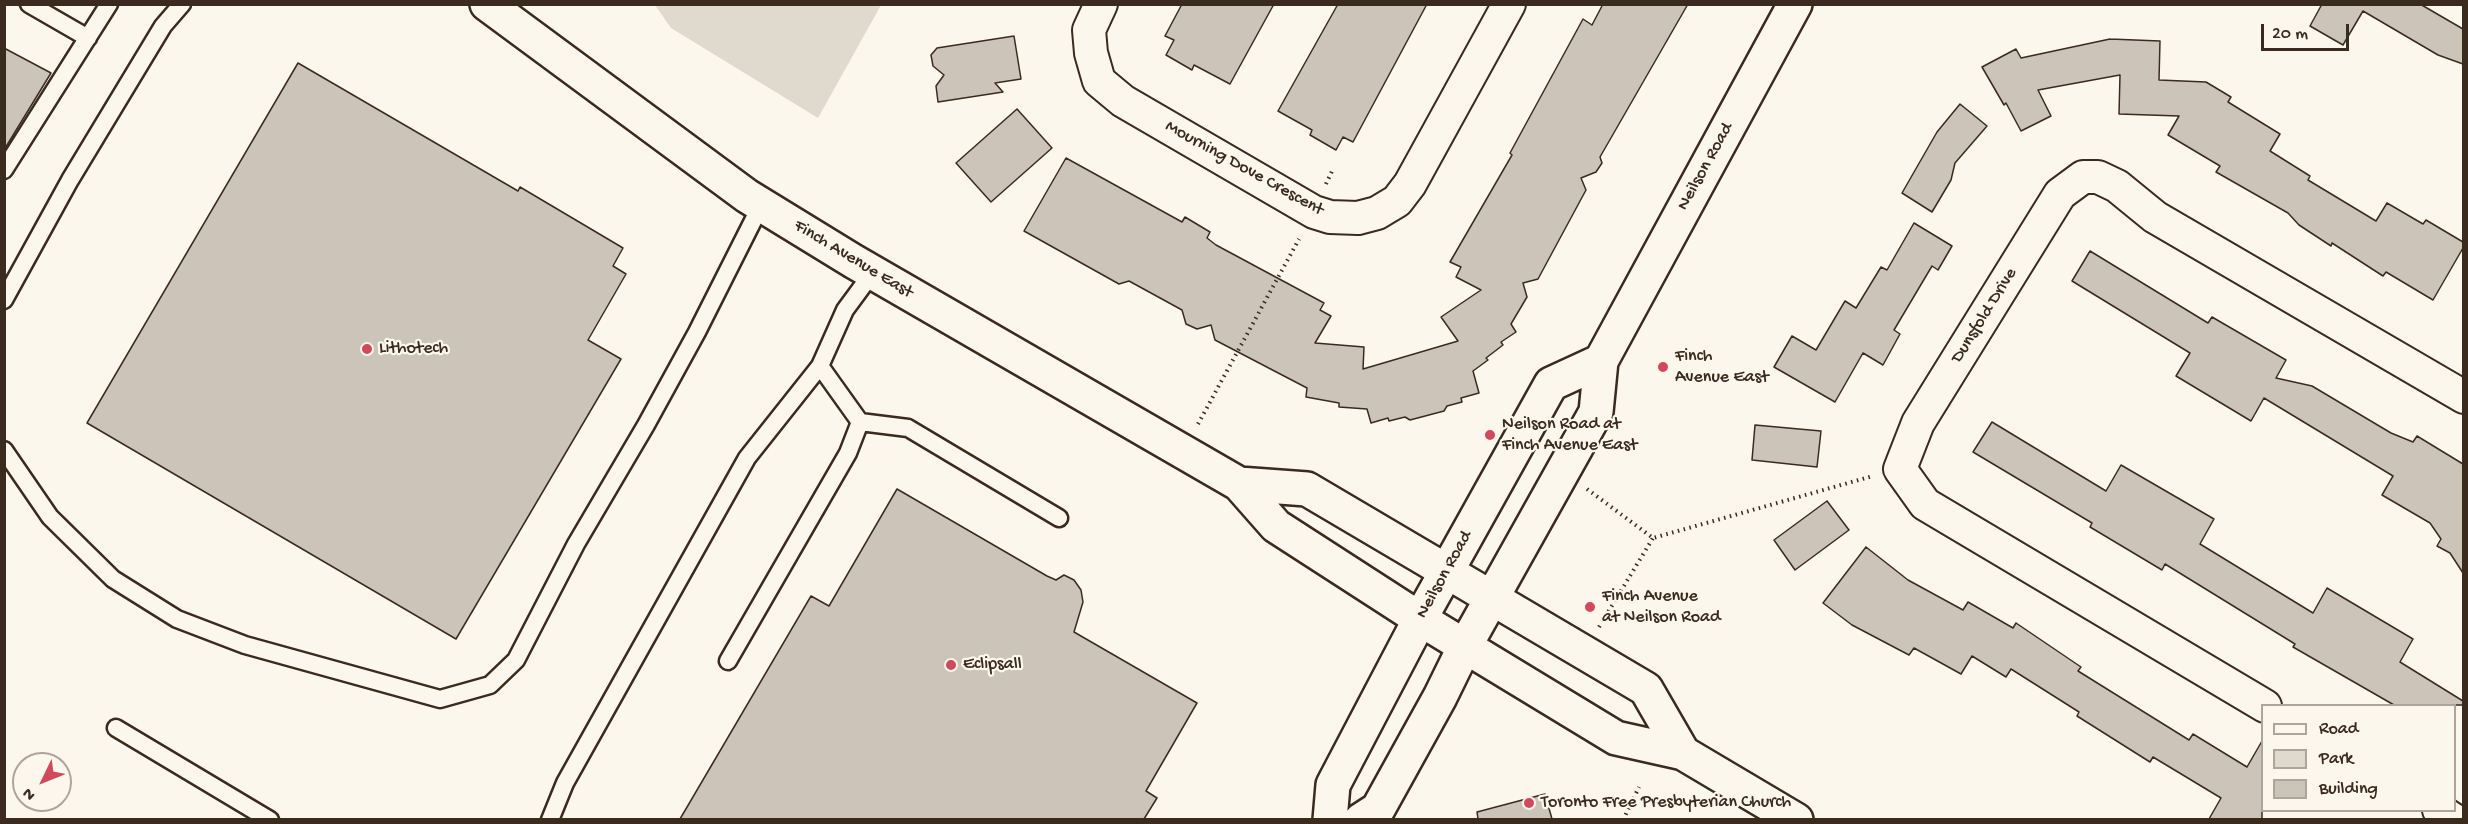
<!DOCTYPE html>
<html>
<head>
<meta charset="utf-8">
<style>
  body { margin:0 }
  #map { position:relative; width:2468px; height:824px; overflow:hidden; background:#fbf7ec; font-family:"Gochi Hand",sans-serif }
  canvas { display:block }
  .frame { position:absolute; inset:0; border:6px solid #3b2a1e; pointer-events:none }
  .legend { position:absolute; left:2261px; top:704px; width:195px; height:108px; box-sizing:border-box; background:#fbf7ec; border:2px solid #aea59a; margin:0; padding:8px 10px; list-style:none; font-size:18px; color:#3b2a1e }
  .legend li { display:flex; align-items:center; gap:12px; height:30px }
  .legend b { width:30px; border:2px solid #aea59a }
  .north { position:absolute; left:12px; top:752px; width:60px; height:60px; box-sizing:border-box; background:#fbf7ec; border:2px solid #aea59a; border-radius:50%; rotate:227deg; font-size:16px; font-weight:700; line-height:24px; text-align:center; color:#3b2a1e }
  .north::after { content:''; display:block; margin:auto; width:21px; height:27px; background:#d1495b; clip-path:polygon(50% 0,100% 100%,50% 72%,0 100%) }
  .scale { position:absolute; left:2261px; top:24px; width:88px; height:27px; box-sizing:border-box; border:3px solid #3b2a1e; border-top:0; padding-left:8px; font-size:18px; line-height:21px; white-space:nowrap; color:#3b2a1e; -webkit-text-stroke:4px #fbf7ec; paint-order:stroke }
</style>
</head>
<body>
<div id="map">
<canvas width="2468" height="824"></canvas>
<div class="frame"></div>
<ul class="legend">
<li><b style="height:8px;background:#fbf7ec"></b>Road</li>
<li><b style="height:16px;background:#dfd9ce"></b>Park</li>
<li><b style="height:16px;background:#ccc4b9"></b>Building</li>
</ul>
<div class="north">N</div>
<div class="scale">20 m</div>
</div>
<script>
const ctx = document.querySelector('canvas').getContext('2d');
ctx.lineJoin = 'round';
function fillPath(path, color) { ctx.fillStyle = color; ctx.fill(path, 'evenodd'); }
const toPath = rows => new Path2D(rows.map(r => 'M' + r).join(''));
function stroke(path, color, width, dash) { ctx.strokeStyle = color; ctx.lineWidth = width; ctx.lineCap = dash ? 'butt' : 'round'; ctx.setLineDash(dash || []); ctx.stroke(path); }
function write(font, color, halo, rows, align = 'center') {
  ctx.font = font + ' "Gochi Hand",sans-serif'; ctx.lineWidth = 4.5; ctx.setLineDash([]); ctx.textBaseline = 'middle'; ctx.strokeStyle = halo; ctx.fillStyle = color; for (const [text, x, y, turn = 0] of rows) {
    ctx.save(); ctx.translate(x, y); ctx.rotate((+turn || 0) * Math.PI / 180); ctx.textAlign = isNaN(turn) ? turn : align; if (halo) ctx.strokeText(text, 0, 0); ctx.fillText(text, 0, 0); ctx.restore();
  }
}
const green = toPath([
  [655,5,881,5,818,118,671,28]
]);
const building = toPath([
  [1182,4,1274,4,1230,84,1194,65,1192,70,1166,55,1174,40,1165,36,1182,4],
  [1338,4,1427,4,1353,142,1343,137,1336,150,1310,135,1312,130,1278,111,1338,4],
  [1603,4,1688,4,1600,157,1602,163,1596,172,1581,178,1586,190,1538,279,1523,283,1527,297,1511,324,1516,332,1501,342,1503,345,1486,358,1488,360,1473,371,1479,393,1461,398,1462,402,1447,406,1444,411,1410,420,1405,417,1389,421,1388,418,1371,423,1367,409,1339,407,1339,403,1306,397,1307,388,1215,340,1211,325,1197,329,1186,324,1182,310,1129,281,1119,284,1024,231,1066,158,1182,222,1185,217,1210,232,1207,238,1216,245,1324,303,1320,310,1331,316,1315,343,1364,347,1363,369,1458,341,1441,317,1481,290,1456,277,1461,267,1450,262,1512,155,1510,153,1583,19,1592,25,1603,4],
  [2322,4,2420,4,2463,29,2463,64,2438,55,2363,11,2343,45,2310,26,2322,4],
  [1014,36,1021,79,995,83,1003,92,938,102,936,86,944,75,933,66,931,55,937,48,1014,36],
  [2110,39,2160,41,2159,80,2206,82,2231,97,2228,102,2280,134,2270,151,2310,176,2308,180,2376,221,2387,203,2423,224,2426,220,2463,242,2463,248,2433,300,2386,272,2383,276,2332,243,2331,246,2299,225,2288,213,2216,172,2220,166,2168,135,2179,116,2119,114,2120,75,2038,90,2051,116,2021,131,2006,103,2004,105,1982,67,2016,49,2021,58,2110,39],
  [4,48,51,73,4,150,4,48],
  [298,63,518,191,520,187,623,248,613,266,626,274,588,340,621,359,456,639,87,423,298,63],
  [1960,104,1987,126,1955,163,1951,180,1932,212,1902,193,1937,132,1960,104],
  [1017,109,1052,148,991,202,956,163,1017,109],
  [1914,223,1952,246,1938,270,1932,266,1894,330,1900,334,1883,365,1863,353,1835,402,1774,367,1792,336,1816,350,1845,301,1856,308,1881,267,1887,270,1914,223],
  [2090,251,2208,323,2212,317,2286,360,2276,378,2312,386,2391,433,2413,442,2417,436,2463,464,2463,573,2450,553,2437,546,2441,539,2430,523,2382,495,2393,476,2264,398,2251,421,2176,376,2190,353,2072,281,2090,251],
  [1992,422,2106,491,2121,465,2214,519,2200,544,2313,613,2327,588,2413,639,2400,662,2463,701,2463,705,2394,705,2293,647,2295,644,2165,564,2162,570,2090,527,2092,523,1973,452,1992,422],
  [1755,425,1821,431,1817,467,1752,460,1755,425],
  [897,489,1047,576,1056,580,1064,575,1074,580,1081,590,1083,602,1074,632,1197,703,1146,791,1157,798,1144,819,680,819,811,596,829,606,897,489],
  [1827,501,1849,530,1795,570,1774,540,1827,501],
  [1866,547,1908,580,1963,610,1968,602,2013,628,2016,623,2081,667,2078,671,2189,740,2193,734,2247,767,2262,741,2262,819,2209,819,2221,798,2153,757,2150,762,2077,716,2079,712,2011,669,2006,677,1972,656,1961,674,1914,648,1909,655,1852,625,1823,603,1866,547],
  [1545,794,1552,819,1478,819,1477,812,1545,794]
]);
const path = toPath([
  [1326,184,1333,169],
  [1198,424,1299,239],
  [1587,489,1653,538,1873,476],
  [1599,627,1653,538],
  [1623,820,1639,787]
]);
const service = toPath([
  [29,4,88,38],
  [4,170,109,4],
  [4,300,70,180,163,26,182,4],
  [860,422,908,428,1059,518],
  [4,450,50,517,113,579,177,619,245,645,440,699,490,685,516,660,576,544,646,425,697,332,761,205],
  [728,661,848,453,860,422,820,366],
  [116,728,270,820],
  [550,820,565,783,747,458,820,366,845,310,873,272]
]);
const minor = toPath([
  [1101,4,1089,30,1091,53,1099,81,1123,101,1314,212,1330,217,1358,218,1377,213,1397,201,1410,184,1509,4],
  [2265,706,1925,504,1900,469,1918,423,2060,194,2083,177,2098,177,2117,186,2155,217,2464,397],
  [2439,810,2454,820]
]);
const tertiary = toPath([
  [1330,820,1333,785,1420,619],
  [1361,820,1378,809,1440,697,1465,646]
]);
const secondary = toPath([
  [487,4,747,196,853,261,1239,484,1276,526,1420,619,1616,738,1683,753,1796,820],
  [1239,484,1307,489,1646,689,1683,753],
  [1420,619,1551,384,1601,361],
  [1465,646,1596,412,1601,361,1795,4]
]);
const markers = [
  [367,349,6,"#d1495b"],
  [1663,367,6,"#d1495b"],
  [1490,435,6,"#d1495b"],
  [1590,607,6,"#d1495b"],
  [951,665,6,"#d1495b"],
  [1529,803,6,"#d1495b"]
];
const streetNames = [
  ["Neilson Road",1706,167,-61],
  ["Mourning Dove Crescent",1244,169,29],
  ["Finch Avenue East",853,260,31],
  ["Dunsfold Drive",1985,316,-58],
  ["Neilson Road",1445,575,-61]
];
const poiNames = [
  ["Lithotech",379,349],
  ["Finch",1675,357],
  ["Avenue East",1675,378],
  ["Neilson Road at",1502,425],
  ["Finch Avenue East",1502,446],
  ["Finch Avenue",1602,597],
  ["at Neilson Road",1602,618],
  ["Eclipsall",963,665],
  ["Toronto Free Presbyterian Church",1541,803]
];
fillPath(green, '#dfd9ce');
fillPath(building, '#ccc4b9');
stroke(building, '#3b2a1e', 1.5);
stroke(service, '#3b2a1e', 21);
stroke(minor, '#3b2a1e', 36);
stroke(tertiary, '#3b2a1e', 38);
stroke(secondary, '#3b2a1e', 38);
stroke(path, '#3b2a1e', 4, [1.5, 4.5]);
stroke(service, '#fbf7ec', 16);
stroke(minor, '#fbf7ec', 32);
stroke(tertiary, '#fbf7ec', 33);
stroke(secondary, '#fbf7ec', 33);
for (const [x, y, r, color] of markers) { const dot = new Path2D(); dot.arc(x, y, r, 0, 2 * Math.PI); ctx.fillStyle = color; ctx.fill(dot); stroke(dot, '#fbf7ec', 2); }
write('18px', '#3b2a1e', '#fbf7ec', streetNames);
write('18px', '#3b2a1e', '#fbf7ec', poiNames, 'left');
</script>
</body>
</html>
